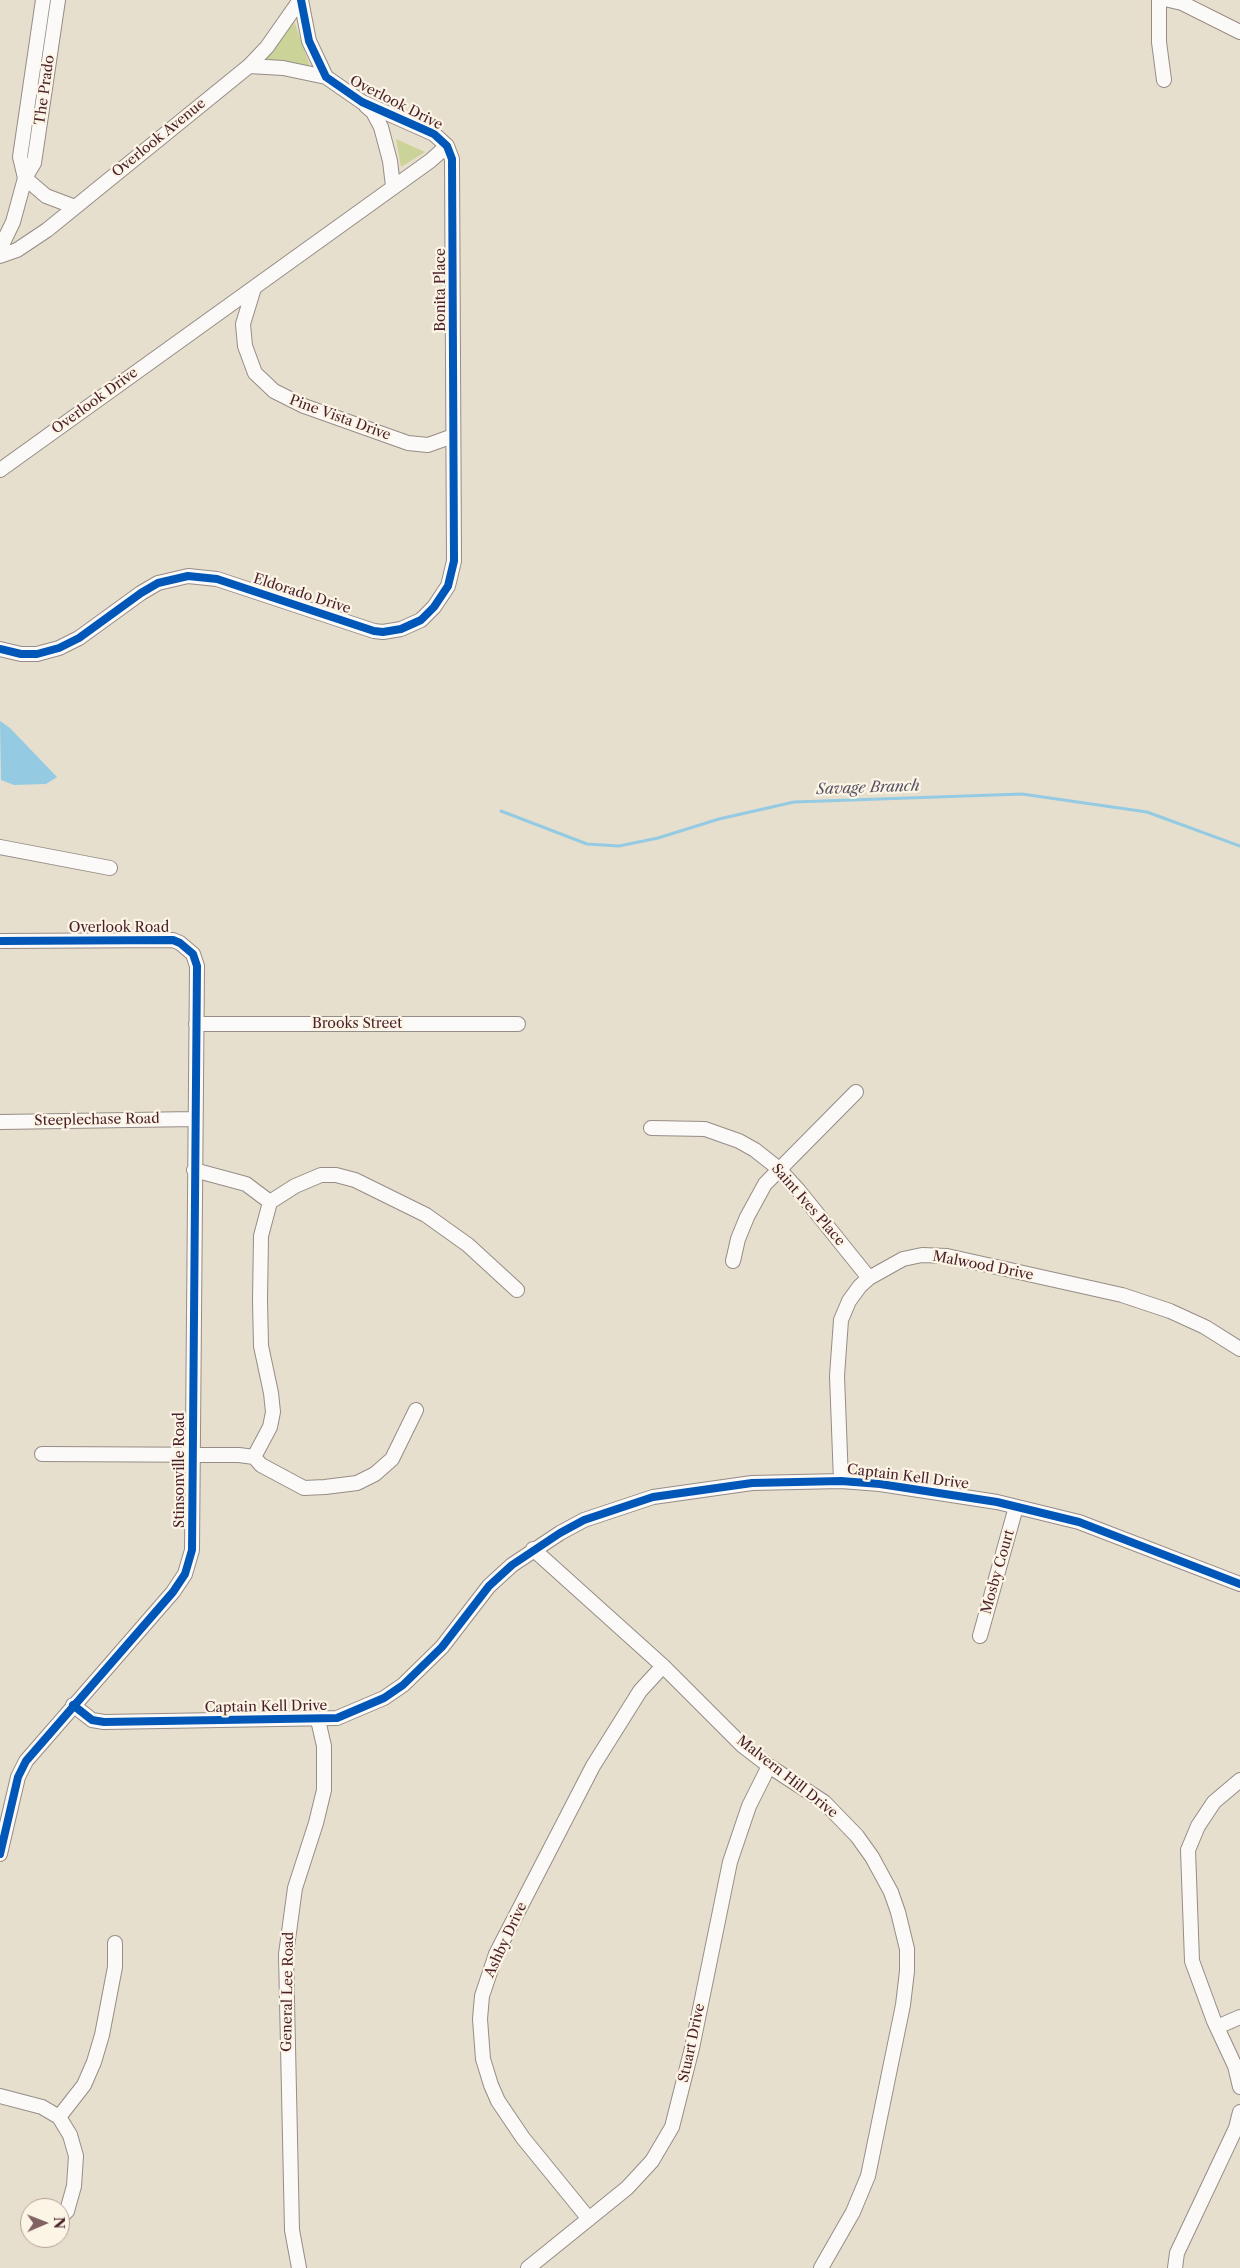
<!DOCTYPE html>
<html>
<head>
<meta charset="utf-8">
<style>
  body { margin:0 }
  #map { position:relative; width:1240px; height:2268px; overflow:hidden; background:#e6dfce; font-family:"Libre Caslon Text",serif }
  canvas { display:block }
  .north { position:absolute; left:20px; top:2198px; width:50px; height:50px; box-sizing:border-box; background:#fcf5e5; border:1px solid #b59f9b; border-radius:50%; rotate:89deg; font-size:14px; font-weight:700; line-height:20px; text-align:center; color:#4a1f2b }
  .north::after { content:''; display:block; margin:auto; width:18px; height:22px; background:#816264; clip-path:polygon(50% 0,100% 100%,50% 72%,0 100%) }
</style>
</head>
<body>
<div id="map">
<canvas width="1240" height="2268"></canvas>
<div class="north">N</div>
</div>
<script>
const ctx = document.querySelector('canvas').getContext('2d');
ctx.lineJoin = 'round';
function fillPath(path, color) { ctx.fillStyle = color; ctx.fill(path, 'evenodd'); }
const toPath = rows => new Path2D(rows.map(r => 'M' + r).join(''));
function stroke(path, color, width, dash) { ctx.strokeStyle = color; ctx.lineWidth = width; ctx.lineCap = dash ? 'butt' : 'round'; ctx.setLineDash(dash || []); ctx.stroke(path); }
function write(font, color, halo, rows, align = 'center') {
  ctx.font = font + ' "Libre Caslon Text",serif'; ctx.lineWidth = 4.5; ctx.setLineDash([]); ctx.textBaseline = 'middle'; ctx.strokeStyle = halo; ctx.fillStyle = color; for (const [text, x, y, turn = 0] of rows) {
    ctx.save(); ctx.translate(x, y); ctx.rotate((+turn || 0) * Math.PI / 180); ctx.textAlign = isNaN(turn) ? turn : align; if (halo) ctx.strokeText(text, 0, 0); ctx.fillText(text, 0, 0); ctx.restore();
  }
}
const green = toPath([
  [294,21,311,69,265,60],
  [396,139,425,152,401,167]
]);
const water = toPath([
  [0,721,10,728,57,777,46,784,14,785,1,780]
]);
const stream = toPath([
  [501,811,587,844,619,846,658,838,719,819,794,802,1022,794,1147,812,1240,846]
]);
const minor = toPath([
  [43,0,20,157,25,178,46,196,75,207],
  [1159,0,1159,42,1164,80],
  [1169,0,1182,3,1240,32],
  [249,66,283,68,326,77],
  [366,106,373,112,381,127,390,161,393,186],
  [0,249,13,222,25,178,34,163,58,0],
  [0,256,17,250,47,230,249,66,267,47,300,0],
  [254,288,243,324,245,346,255,373,274,391,304,406,408,443,428,445,453,436],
  [0,470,430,161,447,146],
  [0,649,21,654,37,654,59,648,79,638,141,593,158,583,188,576,217,579,374,631,383,632,401,629,421,620,434,607,448,586,454,561,452,159,447,146,434,134,362,102,326,77,309,41,301,0],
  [0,847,110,868],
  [0,941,173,940,180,943,193,954,197,966,192,1550,185,1574,173,1592,26,1761,18,1777,0,1854],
  [196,1024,518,1024],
  [0,1122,195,1119],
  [651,1128,705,1129,739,1141,755,1150,779,1169,799,1191,869,1278],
  [194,1170,246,1184,270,1202],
  [733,1261,738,1239,747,1217,765,1184,856,1092],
  [42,1454,239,1455,254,1457,261,1465,304,1488,325,1487,357,1483,375,1474,392,1459,416,1410],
  [254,1457,270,1427,273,1412,271,1393,261,1346,260,1300,261,1236,270,1202,295,1186,321,1175,336,1175,355,1180,426,1215,468,1245,517,1290],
  [841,1481,837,1376,841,1320,849,1301,860,1286,869,1278,903,1259,922,1255,947,1256,1122,1295,1170,1311,1205,1327,1240,1349],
  [533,1549,663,1666,743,1746,769,1766,824,1802,857,1836,872,1857,891,1892,898,1912,907,1949,907,1971,903,2005,868,2176,853,2212,821,2268],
  [980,1636,1016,1507],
  [73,1705,92,1720,104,1722,337,1718,384,1698,403,1685,442,1647,489,1586,512,1565,560,1533,584,1520,653,1497,752,1483,841,1481,880,1484,997,1502,1079,1522,1240,1584],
  [1240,1780,1214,1802,1198,1826,1188,1850,1192,1961,1214,2021,1235,2066,1240,2087],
  [1217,2027,1240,2017],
  [0,2096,42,2107,59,2117,70,2135,76,2156,74,2186,67,2211,60,2218],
  [59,2117,84,2085,94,2062,102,2035,115,1967,115,1943],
  [589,2219,523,2138,498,2101,491,2085,483,2059,480,2019,482,1996,496,1954,593,1766,640,1691,663,1666],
  [299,2268,292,2230,286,1954,295,1888,316,1823,324,1790,324,1746,318,1720],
  [528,2268,627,2188,652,2161,672,2127,692,2048,730,1862,749,1806,769,1766],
  [1175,2268,1177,2253,1236,2128,1240,2112]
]);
const cycleway = toPath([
  [0,649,21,654,37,654,59,648,79,638,141,593,158,583,188,576,217,579,374,631,383,632,401,629,421,620,434,607,448,586,454,561,452,159,447,146,434,134,362,102,326,77,309,41,301,0],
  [0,941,173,940,180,943,193,954,197,966,192,1550,185,1574,173,1592,26,1761,18,1777,0,1854],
  [73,1705,92,1720,104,1722,337,1718,384,1698,403,1685,442,1647,489,1586,512,1565,560,1533,584,1520,653,1497,752,1483,841,1481,880,1484,997,1502,1079,1522,1240,1584]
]);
const streetNames = [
  ["The Prado",45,90,-82],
  ["Overlook Drive",396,103,27],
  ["Overlook Avenue",159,138,-39],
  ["Bonita Place",441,290,-90],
  ["Overlook Drive",95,401,-36],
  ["Pine Vista Drive",340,418,20],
  ["Eldorado Drive",302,594,18],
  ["Overlook Road",119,928],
  ["Brooks Street",357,1024],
  ["Steeplechase Road",97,1120,-1],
  ["Saint Ives Place",808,1205,49],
  ["Malwood Drive",983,1266,11],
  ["Stinsonville Road",180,1470,-90],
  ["Captain Kell Drive",908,1477,7],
  ["Mosby Court",998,1572,-74],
  ["Captain Kell Drive",266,1707,-1],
  ["Malvern Hill Drive",787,1777,38],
  ["Ashby Drive",506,1940,-65],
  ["General Lee Road",288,1992,-89],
  ["Stuart Drive",692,2043,-78]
];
const waterNames = [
  ["Savage Branch",868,788,-2]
];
fillPath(green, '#ccd398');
fillPath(water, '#95cae3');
stroke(stream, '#95cae3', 3);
stroke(minor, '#978c86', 16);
stroke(minor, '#fbfaf8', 14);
stroke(cycleway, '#0057b8', 8);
write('14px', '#4a1f2b', '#fcf5e5', streetNames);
write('italic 15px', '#565065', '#fcf5e5', waterNames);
</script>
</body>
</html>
